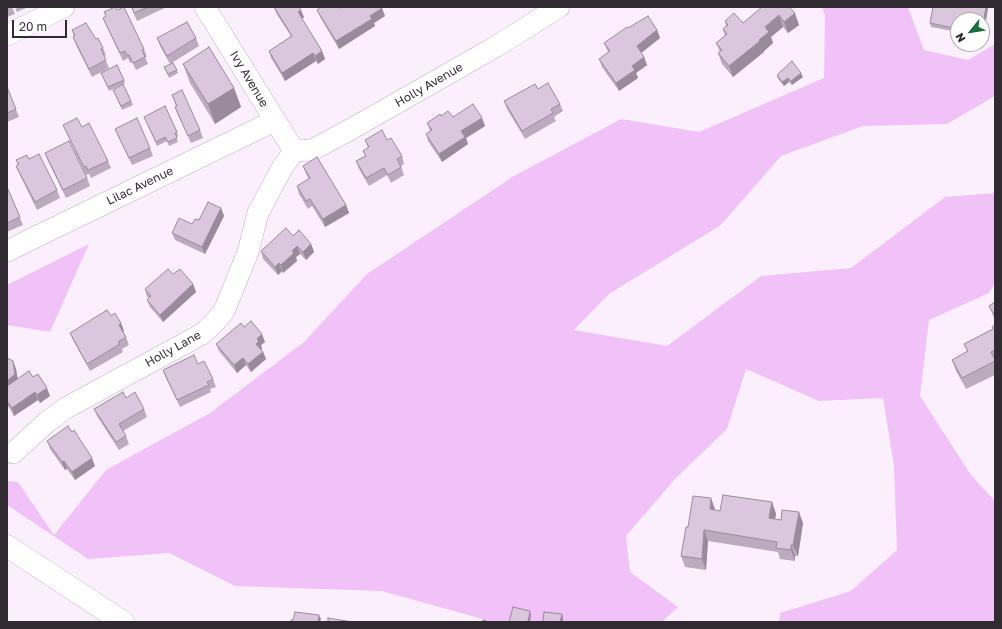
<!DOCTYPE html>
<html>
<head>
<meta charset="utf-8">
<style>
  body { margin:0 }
  #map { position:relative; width:1002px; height:629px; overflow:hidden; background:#fbeffd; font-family:"Golos Text",sans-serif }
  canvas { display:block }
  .frame { position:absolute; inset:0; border:8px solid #322a33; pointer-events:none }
  .north { position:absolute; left:950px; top:12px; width:40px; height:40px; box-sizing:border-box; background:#fff; border:1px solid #adaaad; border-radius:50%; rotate:240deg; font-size:11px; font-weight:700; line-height:16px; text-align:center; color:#322a33 }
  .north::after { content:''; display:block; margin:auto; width:14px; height:18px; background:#1d6c3c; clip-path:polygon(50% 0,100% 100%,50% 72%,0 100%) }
  .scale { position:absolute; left:12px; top:20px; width:55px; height:18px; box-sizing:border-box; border:2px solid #322a33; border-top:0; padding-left:5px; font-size:12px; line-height:14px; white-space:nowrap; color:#322a33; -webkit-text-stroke:3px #fff; paint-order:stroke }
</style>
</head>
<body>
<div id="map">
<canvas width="1002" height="629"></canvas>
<div class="frame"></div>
<div class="north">N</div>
<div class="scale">20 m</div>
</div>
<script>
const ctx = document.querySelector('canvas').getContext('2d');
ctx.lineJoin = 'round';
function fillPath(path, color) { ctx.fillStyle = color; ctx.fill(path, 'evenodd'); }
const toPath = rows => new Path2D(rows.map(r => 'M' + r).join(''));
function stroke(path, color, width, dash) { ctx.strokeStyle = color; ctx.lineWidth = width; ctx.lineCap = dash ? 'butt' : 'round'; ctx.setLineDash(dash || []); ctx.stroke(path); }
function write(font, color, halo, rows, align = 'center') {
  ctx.font = font + ' "Golos Text",sans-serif'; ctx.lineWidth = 3.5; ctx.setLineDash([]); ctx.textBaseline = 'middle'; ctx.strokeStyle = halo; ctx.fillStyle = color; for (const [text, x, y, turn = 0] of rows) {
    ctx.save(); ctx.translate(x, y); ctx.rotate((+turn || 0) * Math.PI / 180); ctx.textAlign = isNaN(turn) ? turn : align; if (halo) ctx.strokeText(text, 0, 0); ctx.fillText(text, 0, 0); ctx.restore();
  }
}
const green = toPath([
  [822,7,908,7,924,50,968,60,995,44,995,96,947,124,863,126,781,156,721,225,609,294,574,330,667,346,761,276,851,268,945,197,995,193,995,283,989,293,929,320,920,396,971,475,995,501,995,622,779,622,780,613,851,591,897,550,894,466,883,398,819,401,746,369,727,429,676,478,626,536,630,572,678,607,662,622,493,622,382,591,235,586,169,553,88,559,7,505,7,481,18,482,54,535,106,470,210,413,304,342,367,274,514,176,621,119,699,132,824,78,825,15],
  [89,244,50,332,7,325,7,285]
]);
const street = toPath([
  [205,7,294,151],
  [7,35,64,7],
  [294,151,312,150,353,128,495,47,559,7],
  [7,251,274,121],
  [13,453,47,422,66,408,202,334,214,323,224,311,248,252,258,213,282,168,294,151]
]);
const secondary = toPath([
  [7,546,123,622]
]);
const wall = toPath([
  [7,7,12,7,15,14,7,17],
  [15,7,26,7,26,8,17,12],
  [131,7,167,7,137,21],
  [274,7,304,17,302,19,322,51,325,59,318,64,316,61,285,81,271,58,269,51,291,36,276,13],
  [762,7,799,25,788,33,783,27,771,37,773,43,764,51,764,52,733,77,722,64,718,53,720,52,716,43,725,36,723,29,726,26,725,21,743,23],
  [933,7,988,7,983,38,982,37,982,20,958,20,958,32,931,27,930,23],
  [340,8,385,16,374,23,375,26,339,49,320,17,317,10],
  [117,10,144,49,147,57,145,57,148,64,136,70,132,62,130,63,128,58,123,61,106,25,103,18,106,16,104,12],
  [628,28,657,30,660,38,641,53,644,57,647,65,636,73,638,78,619,91,602,67,599,59,609,53,607,50,604,43],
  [72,30,96,39,103,48,106,55,104,56,109,68,92,77,76,45,73,37,74,37],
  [157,38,196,38,199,46,170,64,160,46],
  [183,64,234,88,241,107,215,124,190,83],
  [164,67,177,70,178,73,169,78],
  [101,73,124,80,125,83,123,84,133,105,122,110,113,90,121,85,109,91],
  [777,75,803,77,792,85,789,82,784,86,778,79],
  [7,87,19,117,7,122],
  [538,89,560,104,563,111,554,117,556,121,525,139,507,109,504,101],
  [172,95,200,130,203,138,191,143,178,115,175,107,176,106],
  [144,117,177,132,178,136,176,137,178,142,169,146,167,141,157,146],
  [453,117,482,118,485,126,466,138,468,144,442,162,428,141,426,134,430,131,427,123],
  [63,125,82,127,108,161,111,168,91,178,89,174,86,175,66,132],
  [115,129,150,148,153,156,132,165,118,136],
  [365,140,387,140,402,156,404,164,401,166,404,175,391,183,387,175,369,186,359,169,356,161,365,156,363,151,368,148],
  [45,153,87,178,90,186,66,198,48,161],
  [29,159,57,190,60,198,37,210,19,173,16,166,18,165,16,160],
  [303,166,346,205,349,213,325,227,312,206,308,209,299,194,297,186,309,179,306,174],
  [7,187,23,225,7,232],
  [221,208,224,216,205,254,175,240,172,233,192,224],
  [293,236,311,244,314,252,306,260,300,254,296,257,297,261,283,273,282,271,278,275,263,259,261,251],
  [173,274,193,284,196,292,163,322,150,307,147,300,149,298,147,297,145,289],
  [995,302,995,320,989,306],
  [111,316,121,323,124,331,123,332,126,337,129,345,122,349,123,352,90,371,73,340,70,333],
  [995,325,995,375,966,389,956,371,952,360,967,351,964,344,992,329],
  [244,327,265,342,261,345,262,349,261,350,263,352,266,359,251,372,246,365,237,373,219,351,216,344],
  [7,358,13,361,16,369,18,379,33,377,50,396,40,403,38,400,14,416,7,404],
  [198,364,213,379,216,387,210,389,211,392,180,407,166,378,163,370],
  [126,398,144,409,147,417,123,431,126,436,129,444,119,450,97,416,94,409],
  [47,441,95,466,75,480,67,469,65,470,50,449],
  [772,502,776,514,775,519,803,523,798,556,795,556,795,561,780,559,778,552,708,541,706,570,685,567,681,556,688,527,715,509,715,510,720,511]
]);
const shadedWall = toPath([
  [986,7,988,7,988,8,983,38,982,36,982,30],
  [382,8,385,16,374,23,375,26,339,49,336,41,370,16],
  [301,10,304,17,301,20,298,12],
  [795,13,799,25,788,33,784,22],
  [779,15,783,27,771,37,773,43,764,51,764,52,733,77,729,66,759,40,765,27],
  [657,30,660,38,640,54,637,46],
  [322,51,325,59,318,64,315,56],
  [313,53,316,61,285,81,282,73],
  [644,57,647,65,636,73,638,78,619,91,616,83,632,66],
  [801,73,803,77,792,85,791,81],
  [788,78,789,82,784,86,782,82],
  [234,88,241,107,215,124,208,104],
  [482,118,485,126,466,138,468,144,442,162,439,154,461,131],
  [346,205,349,213,325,227,323,219],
  [221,208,224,216,205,254,202,247],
  [311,244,314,252,306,260,303,252],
  [297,246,300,254,296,257,297,261,283,273,281,265,292,251],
  [279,263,282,271,278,275,275,267],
  [193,284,196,292,163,322,160,315],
  [121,323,124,331,122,332,119,325],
  [262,334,265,342,261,345,262,349,259,352,256,344,257,339],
  [263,352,266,359,251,372,248,364],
  [243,358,246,365,237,373,234,365],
  [13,361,16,369,18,382,7,391,7,381],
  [47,388,50,396,40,403,37,395],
  [35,392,38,400,14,416,12,408],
  [92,458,95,466,75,480,72,472],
  [64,461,67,469,65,470,62,462],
  [711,498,715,509,714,520,710,509],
  [772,502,776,514,773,529,769,518],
  [799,512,803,523,798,556,793,545],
  [704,530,708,541,706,570,702,559],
  [791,545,795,556,795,561,791,550],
  [530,611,531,615,530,622,528,622],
  [562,614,563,618,563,622,560,622],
  [319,615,321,619,320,622,318,622]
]);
const building = toPath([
  [115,7,116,7,117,10,124,7,144,49,142,50,145,57,133,63,129,55,127,55,125,51,120,53,103,18,106,16,104,12,115,7],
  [132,7,148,7,134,13,132,7],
  [274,7,299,7,301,10,298,12,322,51,315,56,313,53,282,73,269,51,292,36,274,7],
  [321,7,340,7,340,8,343,7,381,7,382,8,370,16,372,19,336,41,317,10,321,7],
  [762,7,789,7,795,13,784,22,779,15,765,27,769,32,759,40,760,41,729,66,718,53,722,50,716,43,727,34,723,29,728,25,725,21,734,13,743,23,762,7],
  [933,7,986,7,982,30,982,20,958,20,958,29,930,23,933,7],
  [648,16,657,30,637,46,644,57,632,66,635,70,616,83,599,59,610,51,604,43,627,27,628,28,648,16],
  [187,22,196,38,167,56,157,38,187,22],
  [86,23,96,39,98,38,103,48,101,49,106,60,89,69,73,37,75,36,72,30,86,23],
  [209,47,234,88,208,104,183,64,209,47],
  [792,61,801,73,791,81,788,78,782,82,777,75,792,61],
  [173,63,177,70,168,74,164,67,173,63],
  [117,65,124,80,108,87,101,73,117,65],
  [548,83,560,104,551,109,553,113,522,131,504,101,535,84,538,89,548,83],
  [123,84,131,101,121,106,113,90,123,84],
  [7,87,16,109,7,113,7,87],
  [182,90,200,130,188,136,175,107,177,106,172,95,182,90],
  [473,104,482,118,461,131,465,137,439,154,426,134,432,130,427,123,440,114,441,116,448,111,453,117,473,104],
  [165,106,177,132,175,133,177,138,168,142,165,137,156,142,144,117,165,106],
  [77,118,82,127,89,123,108,161,88,170,86,166,84,167,63,125,77,118],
  [137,118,150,148,129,158,115,129,137,118],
  [382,130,387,140,391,138,402,156,397,159,401,167,388,175,384,168,366,178,356,161,366,156,363,151,369,147,365,140,382,130],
  [69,141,87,178,63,190,45,153,69,141],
  [39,154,57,190,35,202,16,166,19,164,16,160,27,155,29,159,39,154],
  [317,157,346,205,323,219,310,199,306,201,297,186,310,178,303,166,317,157],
  [7,187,20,217,7,223,7,187],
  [208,202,221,208,202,247,172,233,179,218,192,224,195,219,199,220,208,202],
  [286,228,293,236,299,230,311,244,303,252,297,246,292,251,294,253,281,265,279,263,275,267,261,251,286,228],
  [168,269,173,274,180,269,193,284,160,315,147,300,151,296,145,289,168,269],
  [995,302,995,316,989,306,995,302],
  [107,310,111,316,115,313,121,323,119,325,126,337,118,342,120,344,87,364,70,333,107,310],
  [251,321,262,334,257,339,259,341,256,344,263,352,248,364,243,358,234,365,216,344,241,323,244,327,251,321],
  [995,325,995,350,991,352,995,360,995,361,962,378,952,360,968,351,964,344,993,329,992,327,995,325],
  [194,355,198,364,204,361,213,379,207,382,209,385,177,400,163,370,194,355],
  [7,358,13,361,15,374,7,381,7,358],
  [29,371,33,377,38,374,47,388,37,395,35,392,12,408,7,401,7,386,29,371],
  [123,392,126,398,135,392,144,409,119,424,126,436,116,442,94,409,123,392],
  [68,426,72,432,74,430,92,458,72,472,64,461,62,462,47,441,68,426],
  [723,495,772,502,769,518,781,520,782,510,799,512,793,545,791,545,791,550,776,548,777,542,704,530,702,559,681,556,686,527,688,527,693,496,711,498,710,509,720,511,723,495],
  [513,607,530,611,528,622,509,622,513,607],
  [295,612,319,615,318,622,291,622,291,620,293,620,295,612],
  [544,612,562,614,560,622,543,622,544,612],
  [328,618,353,622,328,622,328,618],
  [483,620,490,622,483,622,483,620]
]);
const streetNames = [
  ["Ivy Avenue",249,79,59],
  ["Holly Avenue",429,85,-30],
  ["Lilac Avenue",140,186,-26],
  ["Holly Lane",173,349,-29]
];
fillPath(green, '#f0c2f7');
stroke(street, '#c2afc5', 22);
stroke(secondary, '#c2afc5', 23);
stroke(street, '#fff', 21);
stroke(secondary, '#fff', 22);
fillPath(wall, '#bcabbe');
fillPath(shadedWall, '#998b9b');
fillPath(building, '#dbc7dd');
stroke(building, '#998b9b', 1);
write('12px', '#322a33', '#fff', streetNames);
</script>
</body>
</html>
